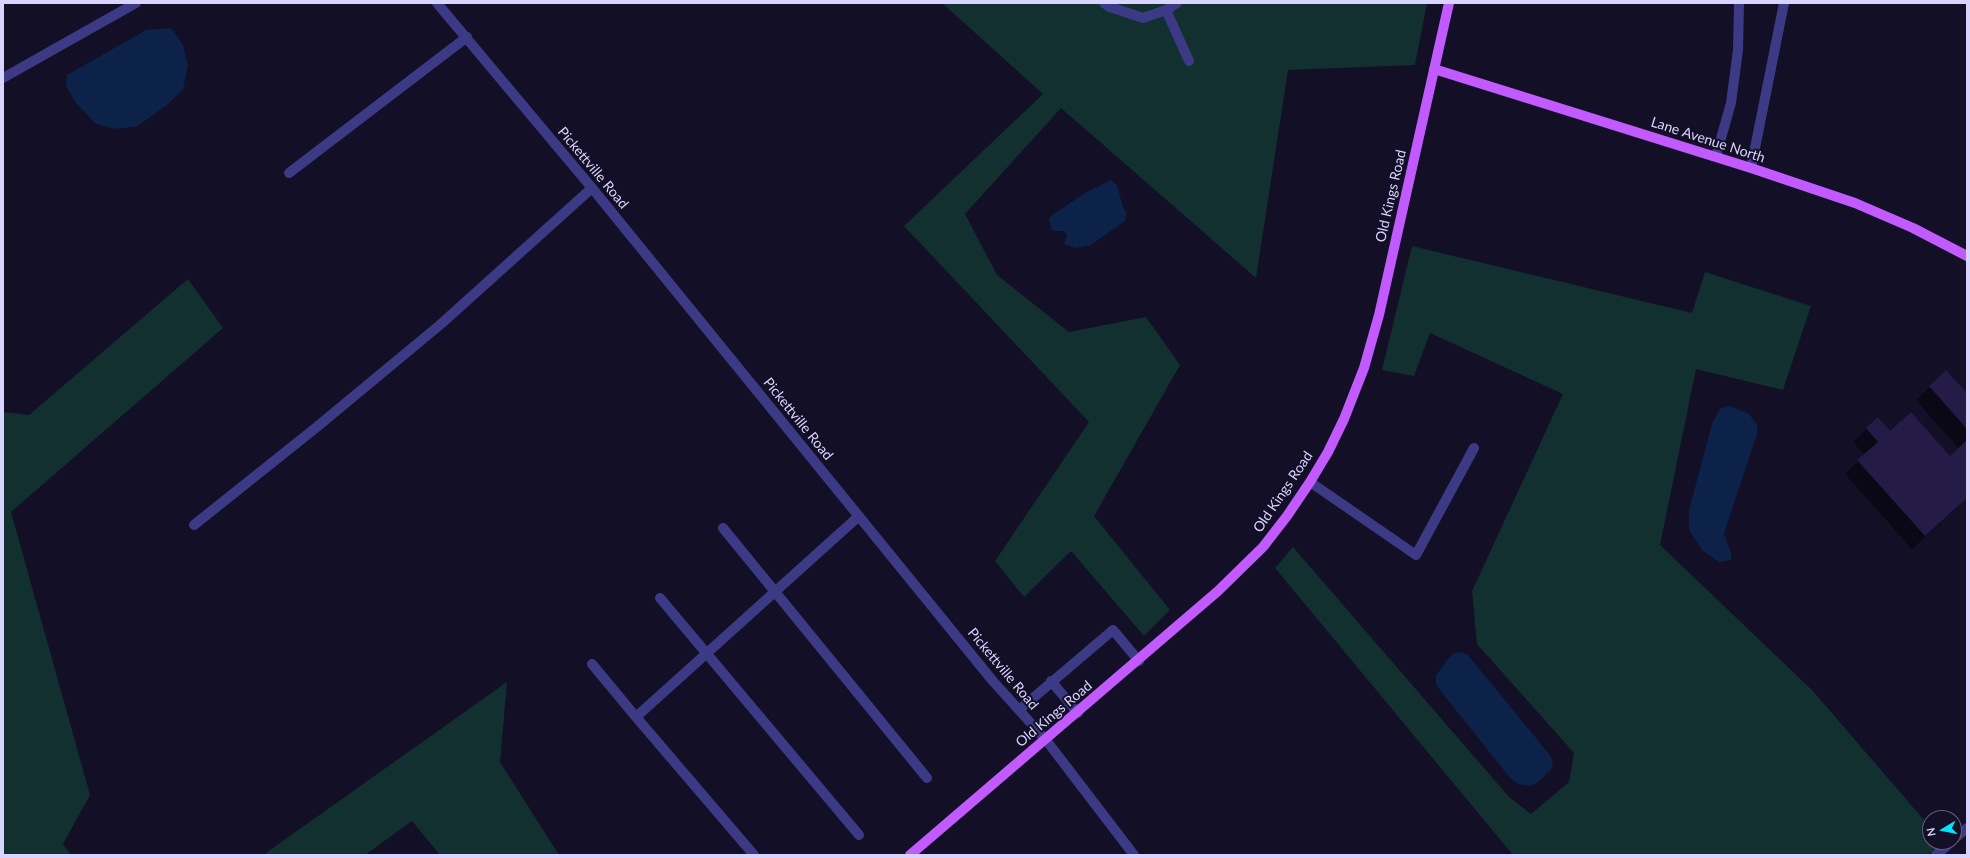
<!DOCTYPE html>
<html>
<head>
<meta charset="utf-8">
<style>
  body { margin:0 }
  #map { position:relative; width:1970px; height:858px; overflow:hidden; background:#130f26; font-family:Lato,sans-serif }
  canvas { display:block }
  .frame { position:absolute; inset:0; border:4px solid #d9d4ff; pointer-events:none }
  .north { position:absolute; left:1922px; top:810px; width:40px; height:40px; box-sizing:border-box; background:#130f26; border:1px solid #625e7d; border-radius:50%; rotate:260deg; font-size:11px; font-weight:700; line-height:16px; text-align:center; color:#d9d4ff }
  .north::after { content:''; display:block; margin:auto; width:14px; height:18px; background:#00e5ff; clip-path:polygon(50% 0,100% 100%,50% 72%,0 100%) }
</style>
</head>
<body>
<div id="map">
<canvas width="1970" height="858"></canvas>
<div class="frame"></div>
<div class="north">N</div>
</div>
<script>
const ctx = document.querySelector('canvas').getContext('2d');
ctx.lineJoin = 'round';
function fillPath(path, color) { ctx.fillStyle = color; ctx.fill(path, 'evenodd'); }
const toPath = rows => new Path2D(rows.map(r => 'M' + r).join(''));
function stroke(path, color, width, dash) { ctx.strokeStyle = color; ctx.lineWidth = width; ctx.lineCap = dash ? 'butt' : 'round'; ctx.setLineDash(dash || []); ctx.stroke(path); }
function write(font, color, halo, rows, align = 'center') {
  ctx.font = font + ' Lato,sans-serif'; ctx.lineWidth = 4; ctx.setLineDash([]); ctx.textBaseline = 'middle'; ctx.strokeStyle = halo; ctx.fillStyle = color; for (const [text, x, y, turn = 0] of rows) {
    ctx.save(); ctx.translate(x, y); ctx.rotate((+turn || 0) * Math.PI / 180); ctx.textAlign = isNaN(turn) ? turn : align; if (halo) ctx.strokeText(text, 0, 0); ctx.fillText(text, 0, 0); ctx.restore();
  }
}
const green = toPath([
  [942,3,1427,3,1415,65,1288,70,1256,278,1061,108,965,214,997,275,1069,332,1146,317,1180,365,1094,516,1170,610,1144,636,1071,551,1024,597,995,561,1089,422,904,226,1043,94],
  [1412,246,1692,313,1705,272,1811,306,1783,390,1696,369,1660,545,1813,691,1930,827,1930,842,1943,842,1928,855,1513,855,1275,568,1293,547,1509,797,1531,814,1569,782,1574,753,1477,644,1472,591,1563,394,1430,333,1414,376,1382,370],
  [188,279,223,328,11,512,90,795,63,844,71,855,3,855,3,412,29,415],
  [507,682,500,762,559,855,440,855,412,821,365,855,263,855]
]);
const water = toPath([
  [171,28,183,45,188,65,183,89,167,105,138,126,116,129,96,124,76,103,66,86,67,75,146,30],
  [1111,180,1117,185,1123,207,1127,213,1125,221,1091,245,1076,248,1064,244,1067,236,1064,231,1055,231,1051,229,1049,220,1051,216,1085,193],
  [1730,406,1749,414,1757,425,1757,434,1724,534,1731,552,1731,560,1719,562,1703,551,1689,530,1689,510,1712,424,1720,408],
  [1459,652,1468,655,1549,754,1553,762,1551,770,1537,783,1530,786,1518,784,1510,778,1439,689,1436,683,1436,675,1452,654]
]);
const shadow = toPath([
  [1946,372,1965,393,1967,392,1967,498,1912,549,1845,474,1865,455,1853,442,1878,418,1890,432,1950,457,1959,449,1916,400]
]);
const building = toPath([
  [1946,370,1967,393,1967,429,1929,386],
  [1911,412,1950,456,1967,440,1967,498,1925,536,1857,460,1878,442,1866,428,1878,417,1890,431]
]);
const minor = toPath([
  [437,3,592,188,992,680,1046,740,1134,855],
  [1104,3,1110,7,1143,18,1166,10,1177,3],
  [1166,10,1189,61],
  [3,78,136,3],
  [1716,156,1731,103,1738,50,1739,3],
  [1751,168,1784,3],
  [289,173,467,37],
  [1310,482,1416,555,1474,448],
  [194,525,318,426,441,324,592,188],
  [723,528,927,778],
  [660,598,859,835],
  [592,664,636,717],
  [1051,681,1078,713],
  [1019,710,1113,630,1139,661],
  [1954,839,1967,828],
  [754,855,636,717,859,516],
  [1936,855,1951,842]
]);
const major = toPath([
  [1434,69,1751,168,1855,203,1913,228,1967,256],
  [910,855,1218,591,1263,547,1287,516,1310,482,1328,452,1344,419,1364,368,1379,315,1449,3]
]);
const streetNames = [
  ["Lane Avenue North",1708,140,18],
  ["Pickettville Road",593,168,50],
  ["Old Kings Road",1391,196,-77],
  ["Pickettville Road",798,419,51],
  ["Old Kings Road",1283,492,-56],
  ["Pickettville Road",1003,669,50],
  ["Old Kings Road",1054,714,-40]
];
fillPath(green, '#12302f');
fillPath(water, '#0c2248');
fillPath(shadow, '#0007');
fillPath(building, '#241b47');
stroke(minor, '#3d3a85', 10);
stroke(major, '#c25bff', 10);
write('14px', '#d9d4ff', '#130f26', streetNames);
</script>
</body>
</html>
